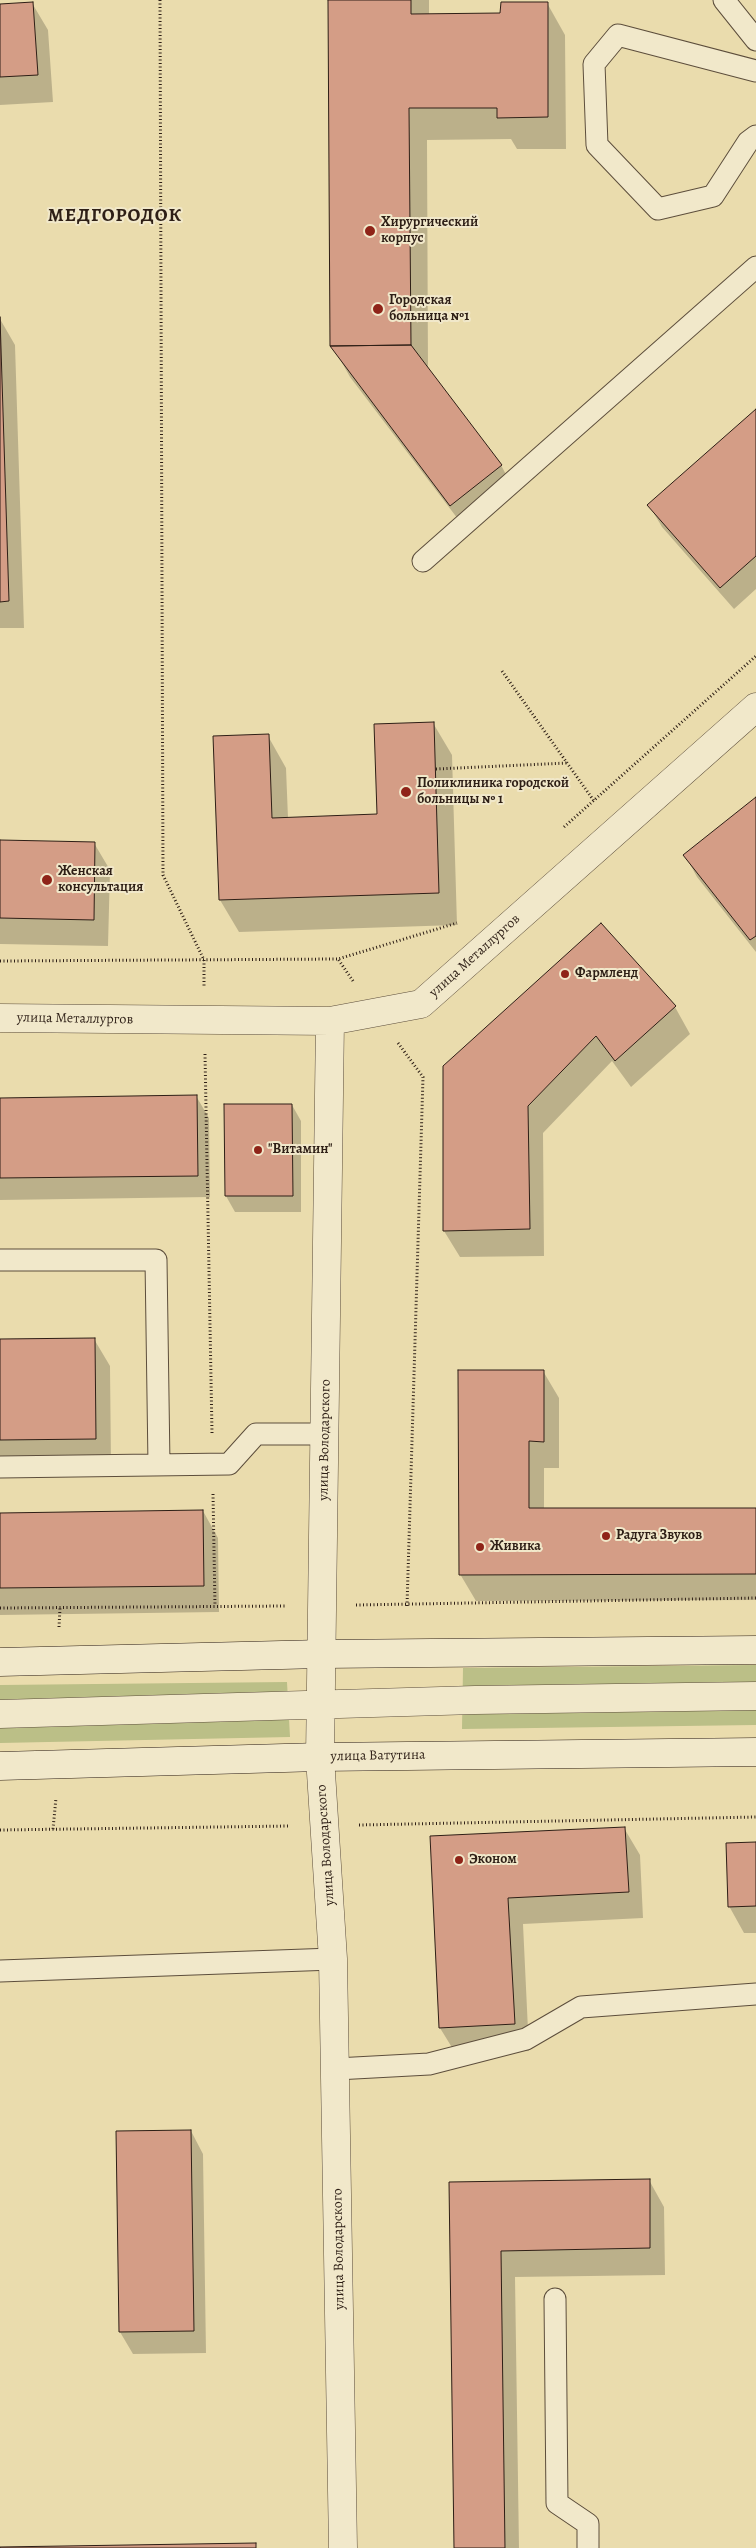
<!DOCTYPE html>
<html>
<head>
<meta charset="utf-8">
<style>
  body { margin:0 }
  canvas { display:block; background:#eadcad }
</style>
</head>
<body>
<canvas width="756" height="2548"></canvas>
<script>
const ctx = document.querySelector('canvas').getContext('2d');
ctx.lineJoin = 'round';
function fillPath(path, color) { ctx.fillStyle = color; ctx.fill(path, 'evenodd'); }
const toPath = rows => new Path2D(rows.map(r => 'M' + r).join(''));
function stroke(path, color, width, dash) { ctx.strokeStyle = color; ctx.lineWidth = width; ctx.lineCap = dash ? 'butt' : 'round'; ctx.setLineDash(dash || []); ctx.stroke(path); }
function write(font, color, halo, rows, align = 'center') {
  ctx.font = font + ' Alegreya,serif'; ctx.lineWidth = 4; ctx.setLineDash([]); ctx.textBaseline = 'middle'; ctx.strokeStyle = halo; ctx.fillStyle = color; for (const [text, x, y, turn = 0] of rows) {
    ctx.save(); ctx.translate(x, y); ctx.rotate((+turn || 0) * Math.PI / 180); ctx.textAlign = isNaN(turn) ? turn : align; if (halo) ctx.strokeText(text, 0, 0); ctx.fillText(text, 0, 0); ctx.restore();
  }
}
const green = toPath([
  [756,1665,756,1725,462,1729,463,1668],
  [287,1682,290,1737,0,1743,0,1685]
]);
const shadow = toPath([
  [329,0,429,0,429,15,502,14,547,3,565,35,566,149,517,149,511,139,427,140,428,370,501,465,513,488,464,527,350,377,332,345],
  [32,3,48,30,53,102,0,105,0,5],
  [0,319,15,345,24,628,0,628],
  [756,411,756,589,734,609,662,527,649,505],
  [433,723,452,755,457,925,239,932,220,900,215,738,268,736,286,768,288,818,378,815],
  [756,799,756,952,697,877,685,855],
  [0,841,94,843,110,870,108,946,0,944],
  [675,1007,690,1034,631,1087,612,1061,543,1133,544,1256,460,1257,444,1231,445,1066],
  [196,1096,209,1118,210,1197,0,1200,0,1099],
  [225,1105,292,1105,301,1121,301,1212,235,1212,226,1196],
  [94,1339,110,1366,111,1466,0,1466,0,1340],
  [543,1371,559,1398,559,1468,544,1468,544,1510,756,1509,756,1600,476,1601,460,1574],
  [203,1511,218,1538,219,1612,0,1615,0,1514],
  [624,1828,640,1855,643,1918,523,1924,529,2051,456,2054,440,2028,431,1838],
  [756,1844,756,1933,744,1933,729,1906],
  [191,2131,203,2154,206,2353,133,2354,120,2332],
  [649,2180,664,2207,665,2275,515,2277,519,2548,455,2548,450,2183]
]);
const building = toPath([
  [328,0,411,0,411,14,500,13,501,2,548,2,548,117,497,118,497,108,409,108,411,345,330,346,328,0],
  [33,2,38,75,0,77,0,4,33,2],
  [0,317,9,601,0,602,0,317],
  [411,345,502,465,450,506,330,346,411,345],
  [756,409,756,556,720,588,647,505,756,409],
  [434,722,439,893,219,900,213,736,269,734,272,818,377,814,374,724,434,722],
  [756,797,756,936,750,940,683,855,756,797],
  [0,840,95,842,94,920,0,918,0,840],
  [601,923,676,1006,615,1061,596,1036,528,1106,530,1229,443,1231,443,1066,601,923],
  [197,1095,198,1176,0,1178,0,1098,197,1095],
  [224,1104,292,1104,293,1196,225,1196,224,1104],
  [95,1338,96,1439,0,1440,0,1339,95,1338],
  [458,1370,544,1370,544,1442,529,1441,529,1508,756,1508,756,1574,459,1575,458,1370],
  [203,1510,204,1586,0,1588,0,1513,203,1510],
  [625,1827,629,1892,508,1898,515,2024,439,2028,430,1836,625,1827],
  [756,1842,756,1906,728,1907,726,1843,756,1842],
  [191,2130,194,2331,119,2332,116,2131,191,2130],
  [650,2179,650,2248,501,2251,505,2548,454,2548,449,2182,650,2179],
  [256,2543,256,2548,0,2548,0,2547,256,2543]
]);
const path = toPath([
  [160,0,163,875,204,960,204,986],
  [502,671,594,801],
  [436,769,567,763],
  [564,827,756,656],
  [0,961,338,959],
  [353,981,338,959,457,923],
  [398,1043,423,1077,407,1606],
  [205,1054,212,1433],
  [213,1494,215,1606],
  [356,1605,756,1598],
  [0,1608,287,1606],
  [59,1627,60,1608],
  [359,1825,756,1817],
  [53,1829,56,1798],
  [0,1830,290,1826]
]);
const lane = toPath([
  [724,0,756,40],
  [756,71,618,35,594,64,597,145,658,209,713,196,748,142,756,136],
  [423,561,756,267],
  [0,1260,156,1260,159,1465],
  [0,1467,229,1464,256,1434,325,1434],
  [0,1971,333,1959],
  [336,2069,429,2064,526,2039,581,2007,756,1994],
  [555,2299,557,2503,588,2524,588,2548]
]);
const street = toPath([
  [0,1018,330,1021,421,1004,756,707],
  [330,1021,320,1757,333,1959,343,2548],
  [0,1714,475,1700,756,1696]
]);
const secondary = toPath([
  [0,1662,322,1654,756,1650],
  [0,1766,320,1757,756,1752]
]);
const markers = [
  [370,231,6,"#8f2418"],
  [378,309,6,"#8f2418"],
  [406,792,6,"#8f2418"],
  [47,880,6,"#8f2418"],
  [565,974,5,"#8f2418"],
  [258,1150,5,"#8f2418"],
  [606,1536,5,"#8f2418"],
  [480,1547,5,"#8f2418"],
  [459,1860,5,"#8f2418"]
];
const poiNames = [
  ["Хирургический",381,223],
  ["корпус",381,239],
  ["Городская",389,301],
  ["больница №1",389,317],
  ["Поликлиника городской",417,784],
  ["больницы № 1",417,800],
  ["Женская",58,872],
  ["консультация",58,888],
  ["Фармленд",575,974],
  ["\"Витамин\"",268,1150],
  ["Радуга Звуков",616,1536],
  ["Живика",490,1547],
  ["Эконом",469,1860]
];
const streetNames = [
  ["улица Металлургов",475,956,-42],
  ["улица Металлургов",75,1019,1],
  ["улица Володарского",325,1440,-89],
  ["улица Ватутина",378,1756,-1],
  ["улица Володарского",326,1845,-94],
  ["улица Володарского",339,2249,-91]
];
const districtNames = [
  ["МЕДГОРОДОК",115,216]
];
fillPath(green, '#bbbf87');
fillPath(shadow, '#0003');
fillPath(building, '#d49d86');
stroke(building, '#2e1f16', 1);
stroke(lane, '#5d4e3c', 23);
stroke(street, '#5d4e3c', 29);
stroke(secondary, '#2e1f16', 29);
stroke(path, '#2e1f16', 3, [1, 2.5]);
stroke(lane, '#f1e8ca', 21);
stroke(street, '#f1e8ca', 28);
stroke(secondary, '#f1e8ca', 28);
for (const [x, y, r, color] of markers) { const dot = new Path2D(); dot.arc(x, y, r, 0, 2 * Math.PI); ctx.fillStyle = color; ctx.fill(dot); stroke(dot, '#f1e8ca', 2); }
write('bold 14px', '#2e1f16', '#f1e8ca', poiNames, 'left');
write('14px', '#2e1f16', '#f1e8ca', streetNames);
ctx.letterSpacing = '1px';
write('bold 19px', '#2e1f16', '#f1e8ca', districtNames);
ctx.letterSpacing = '0px';
</script>
</body>
</html>
